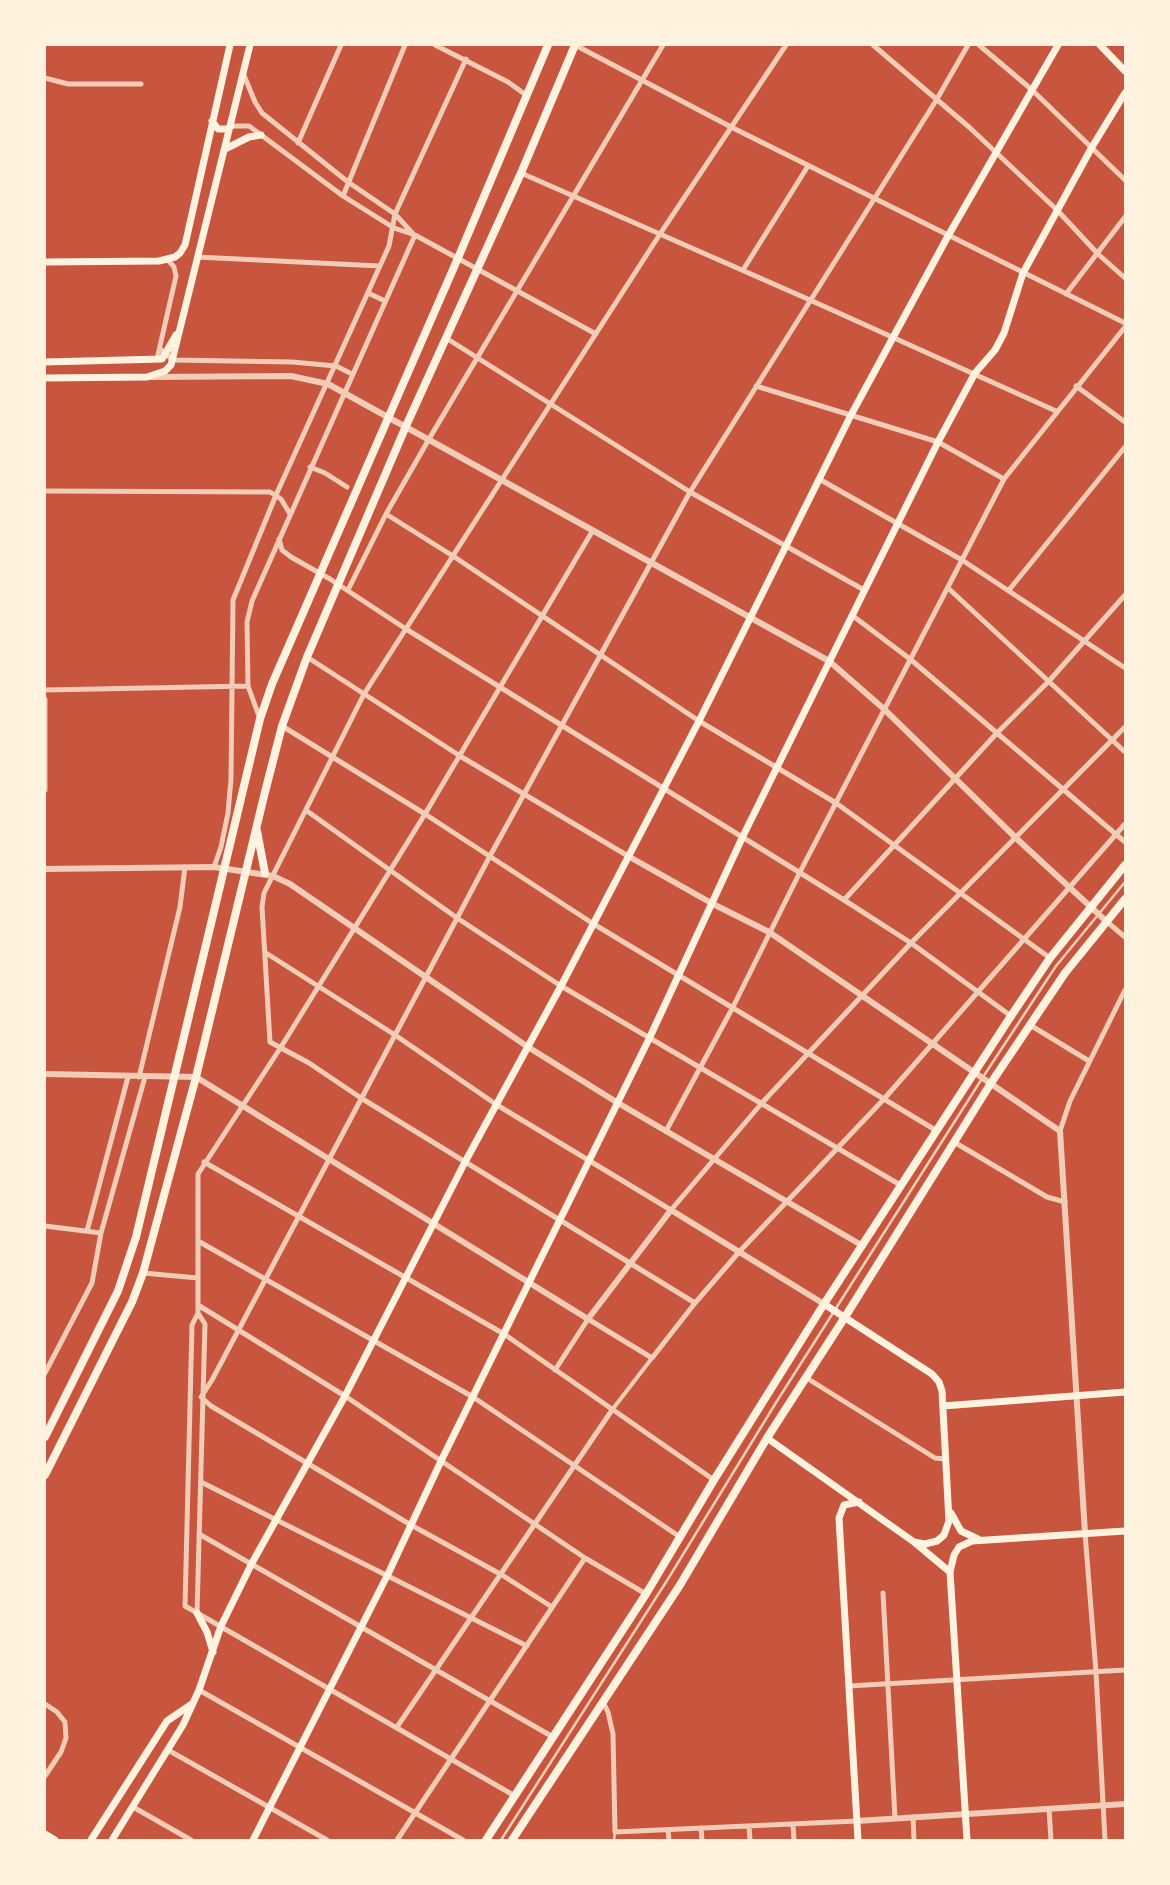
<!DOCTYPE html>
<html>
<head>
<meta charset="utf-8">
<style>
  body { margin:0 }
  #map { position:relative; width:1170px; height:1885px; overflow:hidden; background:#c8553d; font-family:Helvetica,sans-serif }
  canvas { display:block }
  .frame { position:absolute; inset:0; border:46px solid #fff3e0; pointer-events:none }
</style>
</head>
<body>
<div id="map">
<canvas width="1170" height="1885"></canvas>
<div class="frame"></div>
</div>
<script>
const ctx = document.querySelector('canvas').getContext('2d');
ctx.lineJoin = 'round';
const toPath = rows => new Path2D(rows.map(r => 'M' + r).join(''));
function stroke(path, color, width, dash) { ctx.strokeStyle = color; ctx.lineWidth = width; ctx.lineCap = dash ? 'butt' : 'round'; ctx.setLineDash(dash || []); ctx.stroke(path); }
const service = toPath([
  [501,1840,668,1579,777,1401,983,1077,1056,966,1125,882],
  [614,1840,615,1832]
]);
const pedestrian = toPath([
  [612,1410,652,1358]
]);
const minor = toPath([
  [435,45,508,82,526,95],
  [575,45,733,128,1125,323],
  [873,45,969,127,1057,210,1098,254,1125,278],
  [979,45,1031,89,1125,180],
  [243,73,255,102,262,113,348,182,395,214,414,235],
  [45,78,68,84,141,84],
  [231,126,249,126,343,196,394,228,415,235,596,334],
  [298,143,341,45],
  [521,173,810,300,1056,411],
  [343,196,405,45],
  [197,257,380,266],
  [743,270,808,166],
  [368,293,385,301],
  [1066,294,1125,217],
  [446,338,690,492,864,590],
  [160,349,173,360,292,362,336,366,352,374],
  [157,359,176,276,174,267,168,260],
  [756,386,938,442,1004,479],
  [1076,386,1125,422],
  [310,467,325,473,347,487],
  [819,479,962,560,1125,668],
  [45,491,270,492,281,499,290,514],
  [386,514,453,556,699,721,836,803,1050,958],
  [279,539,282,550,291,557,330,579,406,629,844,900,911,943,1011,1016],
  [948,588,1125,752],
  [348,590,386,514,429,439,663,45],
  [1009,590,1125,447],
  [853,616,910,659,1125,842],
  [307,657,460,756,628,856],
  [45,690,248,686],
  [45,699,45,790],
  [260,719,248,686,247,622,252,601,415,235],
  [282,726,425,814,592,923,937,1131],
  [307,811,457,918,561,986,902,1186],
  [214,867,221,847,228,813,231,779,233,600,276,495,389,246,395,214,466,59],
  [844,900,996,734,1049,681,1125,595],
  [1106,921,1125,937],
  [266,953,395,1035,497,1105,671,1210,761,1104,911,943,1125,727],
  [1030,1025,1089,1061],
  [139,1077,180,907,185,867],
  [666,1131,733,1007,800,872,1004,479,1125,327],
  [1060,1131,1070,1101,1125,990],
  [954,1142,1047,1197,1065,1202],
  [204,1162,504,1334,714,1480],
  [45,1226,101,1233],
  [87,1231,128,1077],
  [198,1241,473,1397,680,1537],
  [143,1273,198,1278],
  [695,1303,361,1098,309,1063,270,1042,262,907,264,893,364,694,660,234,786,45],
  [198,1305,345,1396,585,1558,646,1594],
  [555,1370,588,1319,652,1358,695,1303,739,1252,884,1099,1125,824],
  [45,1373,92,1283,101,1233,145,1077],
  [805,1377,935,1458,945,1459],
  [201,1482,527,1646],
  [1085,1533,1096,1672,1105,1840],
  [199,1534,553,1737],
  [883,1593,895,1818],
  [552,1607,502,1575,411,1525,211,1406,201,1397,212,1380,490,856,690,492,937,99,968,45],
  [197,1613,205,1324,198,1313],
  [849,1686,1125,1670],
  [199,1690,463,1840],
  [603,1702,608,1712,613,1734,615,1832,857,1821],
  [45,1704,57,1712,65,1722,66,1738,61,1752,45,1776],
  [397,1727,612,1410],
  [168,1750,327,1840],
  [515,1796,185,1606,192,1325,198,1313,198,1174,281,1047,425,814,593,530],
  [133,1807,191,1840],
  [1049,1809,1051,1840],
  [913,1817,914,1840],
  [793,1824,794,1840],
  [749,1826,750,1840],
  [701,1828,702,1840],
  [668,1830,669,1840],
  [397,1840,585,1558]
]);
const tertiary = toPath([
  [148,377,291,376,328,384,829,661,884,709,1017,839,1106,921],
  [628,856,713,904,769,932,1060,1131,1085,1533],
  [45,869,214,867,273,876,290,884,528,1047,618,1103,863,1246],
  [45,1074,196,1077,588,1319,671,1210,824,1304],
  [857,1821,1125,1804]
]);
const secondary = toPath([
  [1100,45,1125,71],
  [212,121,218,129,227,129,231,126],
  [225,149,249,137,261,135],
  [45,262,159,261,175,257,180,253,185,245,230,45],
  [45,362,162,359,176,335],
  [45,378,147,377,165,371,171,365,250,45],
  [824,1304,932,1374,939,1382,942,1391,949,1521,944,1535,937,1541,925,1544,914,1542],
  [943,1406,1125,1392],
  [767,1438,914,1542,950,1572],
  [951,1513,961,1531,978,1539],
  [197,1613,207,1632,213,1652],
  [45,1834,55,1840],
  [91,1840,167,1721,192,1704],
  [112,1840,183,1725,199,1690,221,1626,252,1563,345,1396,465,1162,561,986,699,721,851,415,948,236,1058,45],
  [253,1840,388,1574,442,1459,649,1039,743,836,938,442,975,373,995,350,1004,333,1023,273,1092,147,1125,93],
  [858,1840,839,1518,844,1505,859,1502],
  [967,1840,950,1572,954,1555,959,1547,972,1541,1125,1531]
]);
const primary = toPath([
  [257,831,265,873],
  [45,1437,118,1291,136,1237,260,719,272,684,458,258,548,45],
  [45,1475,132,1302,143,1273,196,1077,265,792,282,726,307,657,406,426,521,173,575,45],
  [486,1840,646,1594,714,1480,824,1304,1011,1016,1050,958,1125,865],
  [512,1840,680,1585,767,1438,845,1317,991,1083,1065,973,1125,899]
]);
stroke(service, '#f1ccb7', 2.5);
stroke(pedestrian, '#f1ccb7', 4);
stroke(minor, '#f1ccb7', 5);
stroke(tertiary, '#f1ccb7', 6);
stroke(secondary, '#fff3e0', 7);
stroke(primary, '#fff3e0', 8);
</script>
</body>
</html>
